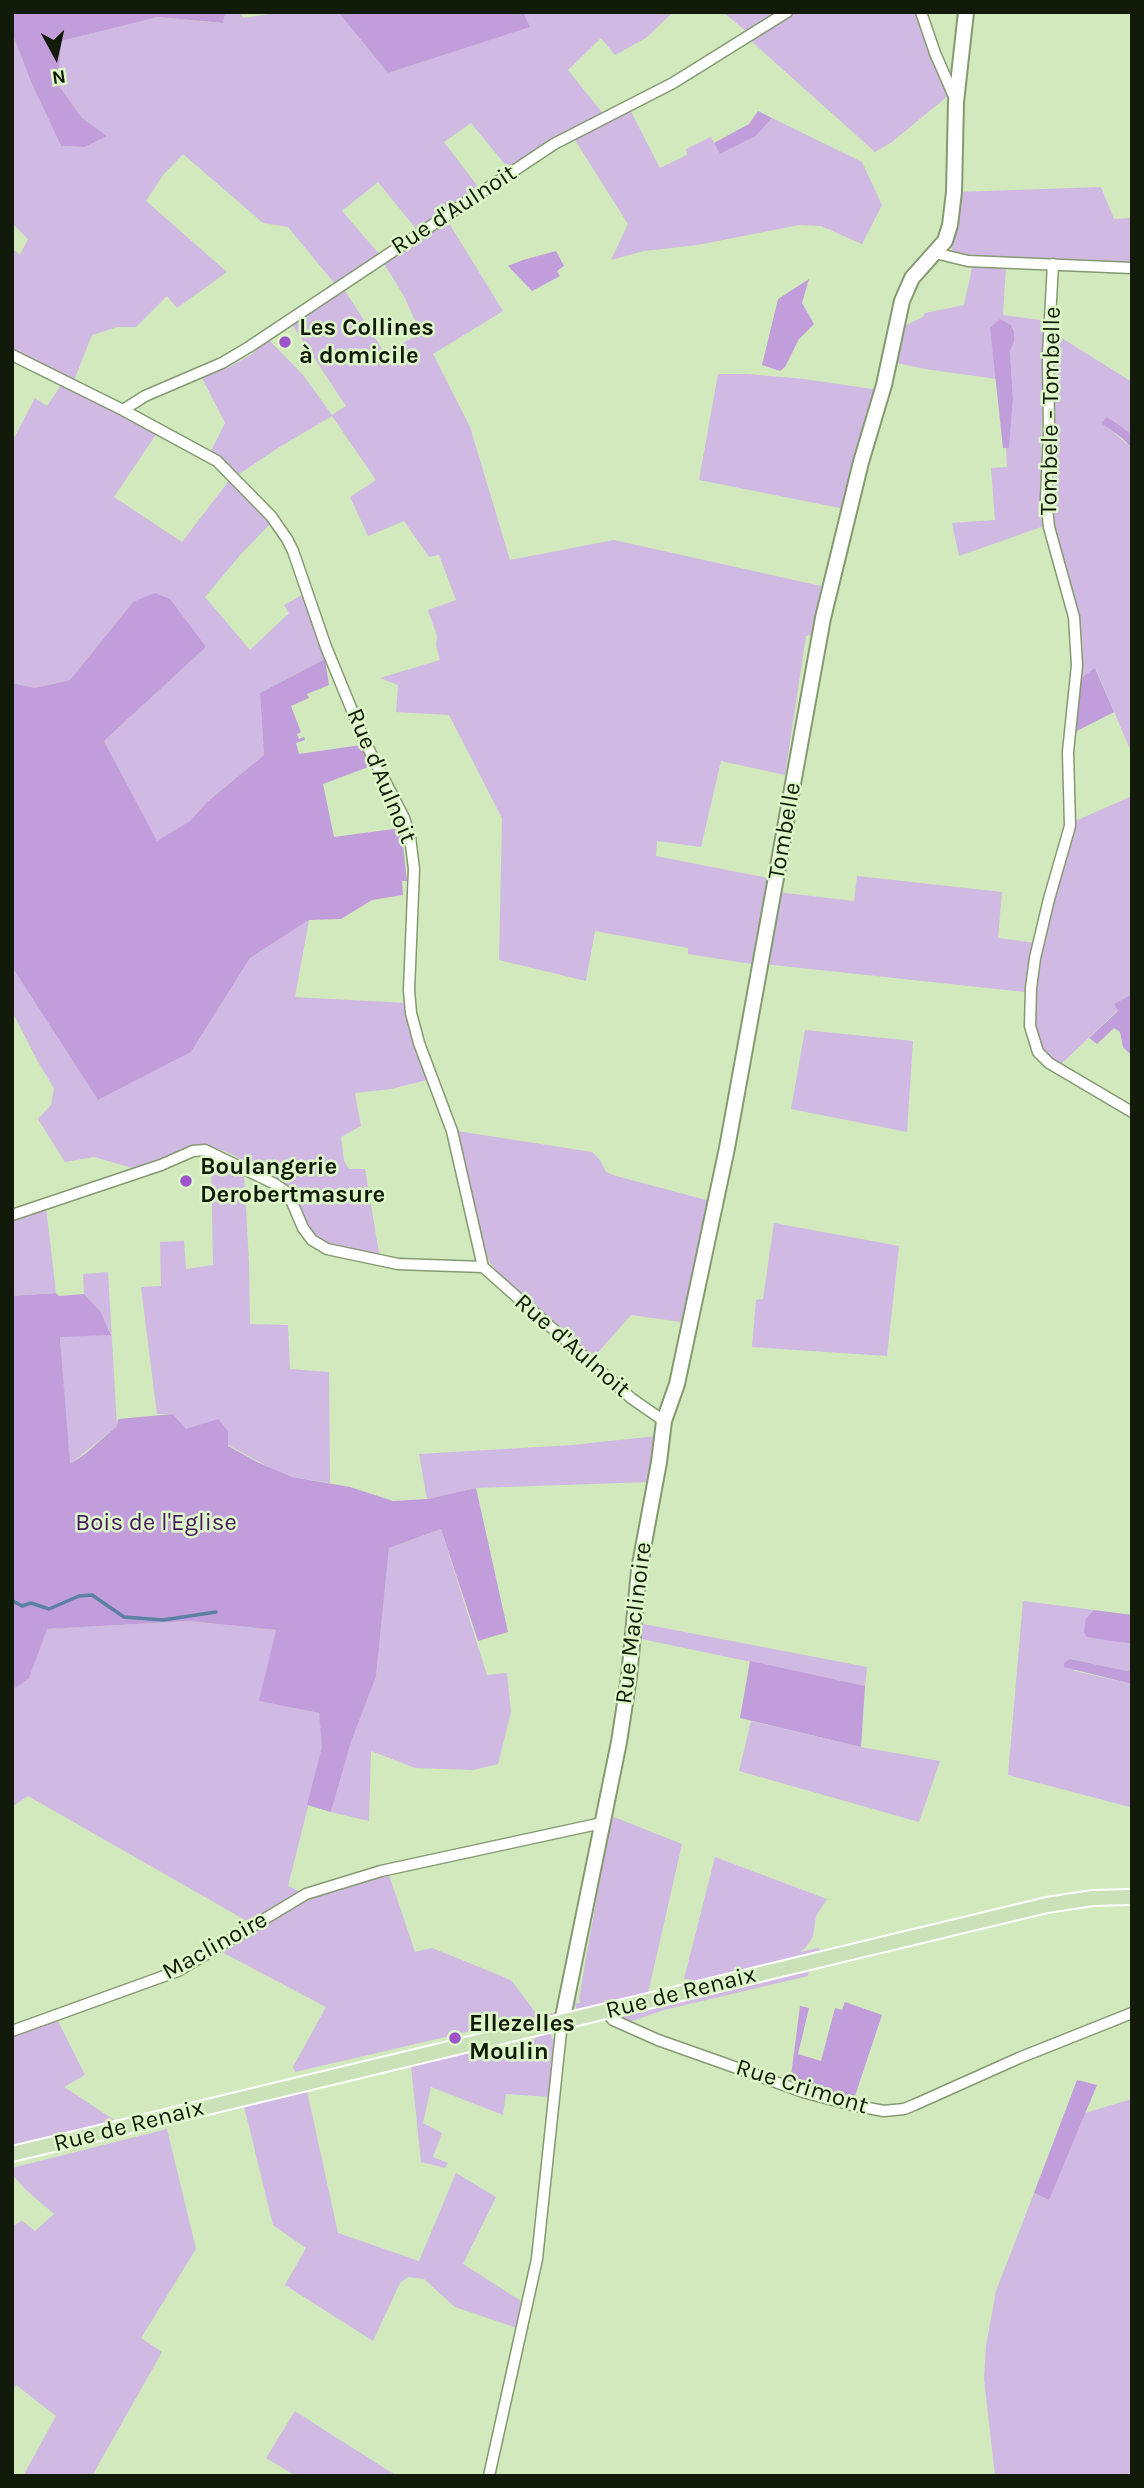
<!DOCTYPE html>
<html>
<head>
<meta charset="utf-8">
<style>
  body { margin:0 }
  #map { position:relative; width:1144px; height:2488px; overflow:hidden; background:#d1e9bd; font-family:Karla,sans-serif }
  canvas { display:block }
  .frame { position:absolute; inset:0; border:14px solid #121a0a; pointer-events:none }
  .north { position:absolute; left:21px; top:21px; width:70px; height:70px; -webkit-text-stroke:5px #def7c9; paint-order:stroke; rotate:172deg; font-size:19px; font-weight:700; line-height:28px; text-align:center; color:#121a0a }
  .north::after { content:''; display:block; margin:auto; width:24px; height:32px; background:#121a0a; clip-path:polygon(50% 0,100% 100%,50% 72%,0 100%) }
</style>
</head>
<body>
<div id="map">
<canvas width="1144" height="2488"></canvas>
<div class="frame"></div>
<div class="north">N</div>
</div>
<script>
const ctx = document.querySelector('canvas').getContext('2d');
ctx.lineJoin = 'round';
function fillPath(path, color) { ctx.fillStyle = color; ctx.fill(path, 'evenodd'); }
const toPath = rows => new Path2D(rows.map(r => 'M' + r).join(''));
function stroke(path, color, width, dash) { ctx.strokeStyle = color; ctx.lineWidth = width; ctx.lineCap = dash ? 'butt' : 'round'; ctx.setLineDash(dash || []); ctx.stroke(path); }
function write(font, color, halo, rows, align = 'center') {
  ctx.font = font + ' Karla,sans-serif'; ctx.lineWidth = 5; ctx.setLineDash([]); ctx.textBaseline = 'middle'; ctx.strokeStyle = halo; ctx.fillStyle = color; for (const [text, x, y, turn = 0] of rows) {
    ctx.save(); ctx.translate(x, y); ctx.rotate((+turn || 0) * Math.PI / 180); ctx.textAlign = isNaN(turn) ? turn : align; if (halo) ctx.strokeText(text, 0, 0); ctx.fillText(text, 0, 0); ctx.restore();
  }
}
const green = toPath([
  [225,12,241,12,243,18,282,12,338,12,388,73,529,27,523,12,673,12,646,38,615,55,601,38,568,70,604,115,552,139,508,168,471,123,444,142,479,188,417,230,378,182,342,211,380,255,335,284,288,227,263,223,183,154,163,175,146,201,227,272,177,308,167,296,136,327,118,327,92,335,73,383,12,352,12,252,14,250,20,255,28,239,12,223,12,32,31,82,61,146,85,147,107,136,82,118,58,84,60,41,158,17,222,23],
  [723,12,776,12,747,32],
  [793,12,919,12,949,95,892,142,875,152,750,40],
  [630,110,660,168,687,155,686,149,711,137,720,154,756,136,772,118,862,162,882,205,862,244,821,226,799,225,697,245,644,251,611,260,628,224,575,140],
  [1101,187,1114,219,1132,218,1132,265,976,259,954,254,952,252,956,192],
  [447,220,503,311,433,354,470,427,510,560,614,540,821,586,812,635,806,636,785,775,721,761,701,847,657,841,656,856,773,879,771,890,765,889,754,962,758,965,688,954,688,948,595,931,586,981,499,960,502,818,449,715,396,712,398,685,380,678,440,660,436,645,437,636,428,610,456,600,439,555,429,557,404,521,368,536,350,497,376,480,332,416,281,446,239,474,211,451,225,423,201,376,227,368,251,355,268,339,303,375,332,415,346,406,291,323,344,289,384,352,421,334,404,296,383,262],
  [973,263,1006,266,1003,315,1048,321,1043,383,1041,447,1044,526,959,556,952,523,995,520,991,468,1007,467,1006,448,1009,447,1013,399,1010,349,1014,342,1013,327,990,328,997,379,925,369,892,362,900,328,923,317,925,313,964,305],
  [1052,332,1132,382,1132,434,1125,429,1102,423,1132,448,1132,754,1096,669,1080,679,1083,647,1081,631,1055,538,1049,502,1054,385],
  [718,374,748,374,804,379,879,390,845,509,699,480],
  [62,384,157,433,114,497,182,542,231,478,271,523,241,554,205,597,250,650,289,613,284,605,304,594,325,659,260,693,264,755,207,802,190,821,157,842,104,741,206,647,133,602,70,680,35,688,12,683,12,442,35,398,47,406],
  [1132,796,1132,994,1114,1004,1118,1010,1058,1067,1036,1043,1032,1030,1033,983,1073,822],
  [857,876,1002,892,998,938,1036,943,1030,957,1025,992,764,964,777,892,854,901],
  [309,920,295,997,406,1003,431,1079,391,1089,355,1093,361,1126,341,1137,344,1161,349,1169,365,1169,380,1259,338,1248,317,1238,306,1227,298,1204,285,1185,271,1175,229,1153,204,1144,136,1169,94,1157,65,1162,38,1119,51,1105,54,1088,38,1062,12,1011,12,967,98,1100,191,1052,250,958],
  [805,1030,913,1041,907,1132,791,1109],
  [457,1131,592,1152,600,1160,606,1172,616,1176,710,1201,681,1322,631,1315,594,1357,570,1337,502,1277,490,1263,484,1248],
  [211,1156,244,1174,249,1262,250,1324,288,1325,290,1369,329,1372,330,1483,292,1477,276,1471,228,1445,186,1429,173,1414,157,1414,141,1287,161,1286,160,1242,184,1241,186,1269,213,1265],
  [46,1207,56,1293,12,1296,12,1219],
  [774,1223,899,1246,887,1356,752,1347,756,1300,763,1299],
  [108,1272,117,1426,69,1465,60,1336,111,1334,101,1312,84,1294,83,1274],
  [657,1436,650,1482,476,1488,427,1499,419,1454,572,1445],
  [441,1529,487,1675,507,1673,511,1712,498,1764,473,1770,415,1768,371,1751,369,1821,331,1812,351,1742,376,1677,389,1548],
  [1023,1601,1094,1610,1086,1618,1123,1643,1132,1644,1132,1672,1070,1659,1075,1671,1132,1684,1132,1809,1130,1807,1008,1775],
  [189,1621,276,1630,260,1701,319,1713,323,1747,288,1886,305,1894,254,1925,28,1796,12,1807,12,1690,29,1677,46,1629],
  [638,1623,867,1667,865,1686,637,1638],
  [751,1721,861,1747,940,1761,919,1822,739,1771],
  [611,1816,682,1844,648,1993,577,2009,573,2003,580,2003,579,1998],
  [715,1857,827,1899,816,1916,813,1936,807,1946,800,1952,818,1948,822,1952,688,1983,689,1979,684,1979],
  [389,1875,415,1952,432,1948,504,1977,512,1981,538,2016,556,2012,549,2018,499,2030,497,2025,295,2072,293,2067,326,2007,216,1949,305,1899,320,1892],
  [809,1971,808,1976,664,2010,632,2021,632,2023,619,2017],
  [56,2017,85,2075,64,2087,116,2121,12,2147,12,2032],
  [545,2033,551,2035,554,2041,550,2097,506,2094,503,2115,431,2087,423,2123,442,2133,433,2157,448,2163,445,2168,421,2162,411,2066,480,2049,486,2050,534,2040,537,2035],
  [307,2091,338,2233,419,2261,456,2173,496,2197,463,2264,521,2301,517,2328,455,2307,424,2279,408,2277,400,2283,373,2341,285,2285,306,2248,273,2225,244,2106],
  [1132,2099,1132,2476,995,2476,984,2379,986,2346,996,2291,1034,2193,1049,2200,1085,2113],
  [167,2129,196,2249,141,2338,162,2352,92,2476,23,2476,56,2416,16,2385,12,2390,12,2226,22,2221,35,2231,54,2214,25,2189,12,2174,12,2168],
  [295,2411,329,2433,397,2476,296,2476,266,2458]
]);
const forest = toPath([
  [12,12,225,12,223,23,158,17,61,41,58,84,82,118,107,136,85,147,61,146,31,82,12,32],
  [338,12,523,12,530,27,388,73],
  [758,111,772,118,756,136,720,154,714,143,749,124],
  [556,251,564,266,557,271,560,276,532,291,508,266,523,260],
  [809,279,802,303,814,324,799,339,785,367,780,371,762,365,778,299],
  [1000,319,1011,325,1014,332,1014,342,1010,350,1013,399,1009,448,1003,448,990,328],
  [1107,417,1132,434,1132,448,1122,438,1101,423],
  [155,593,170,599,206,647,104,741,157,841,190,821,207,802,264,755,260,693,325,659,329,685,307,694,309,698,291,706,301,732,297,734,299,739,304,737,305,740,296,743,299,754,361,745,371,766,323,784,334,837,401,828,407,881,402,881,403,895,372,900,341,919,309,920,250,958,191,1052,98,1100,12,967,12,683,35,688,70,680,133,602],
  [1095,668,1114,712,1073,733,1080,679],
  [1132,994,1132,1056,1123,1047,1120,1032,1114,1028,1097,1044,1089,1038,1118,1011,1114,1004],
  [56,1293,59,1296,84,1294,101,1312,111,1335,60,1337,70,1464,85,1454,117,1426,118,1419,173,1414,186,1429,218,1419,228,1431,228,1446,257,1462,292,1477,350,1487,393,1501,427,1499,476,1488,508,1632,478,1641,441,1529,389,1548,376,1677,351,1742,331,1812,307,1805,322,1747,319,1713,259,1701,276,1630,189,1621,47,1629,29,1678,12,1690,12,1296],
  [1094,1610,1132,1615,1132,1644,1087,1637,1084,1632,1086,1618],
  [1070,1659,1132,1672,1132,1684,1064,1667,1064,1663],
  [750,1661,865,1686,861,1747,740,1718],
  [845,2002,882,2015,853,2102,790,2084,800,2006,809,2008,798,2054,821,2061,835,2008,842,2010],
  [1077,2080,1097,2085,1049,2200,1034,2193]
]);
const stream = toPath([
  [12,1603,13,1601,22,1606,31,1603,49,1609,79,1596,92,1595,124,1617,163,1620,216,1612]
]);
const street = toPath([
  [921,12,935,53,956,101],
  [935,253,968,261,1132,268],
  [1053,264,1048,355,1049,432,1046,499,1049,527,1074,617,1077,665,1068,752,1070,826,1049,899,1035,958,1031,988,1030,1026,1038,1052,1049,1063,1132,1112],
  [12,355,123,410,217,461,271,516,287,539,293,551,326,647,365,742,404,818,410,837,414,869,409,990,411,1013,419,1043,452,1131,483,1267,631,1398,664,1421],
  [123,410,145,396,222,363,249,347,554,144,673,83,787,12],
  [12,1215,161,1165,193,1151,205,1150,275,1184,285,1191,292,1202,303,1228,312,1240,327,1249,398,1264,483,1267],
  [605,2011,613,2020,658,2040,723,2063,803,2092,852,2105,884,2111,904,2109,914,2105,1019,2058,1132,2013],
  [12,2031,178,1971,306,1894,381,1871,602,1823],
  [489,2476,537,2259,562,2022]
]);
const secondary = toPath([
  [562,2022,619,1742,629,1677,639,1570,659,1462,664,1421,677,1384,727,1148,823,618,861,462,884,385,902,301,912,278,945,241,950,225,954,192,956,102,966,12]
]);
const primary = toPath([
  [12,2154,1047,1905,1093,1898,1132,1897]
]);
const markers = [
  [285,342,7,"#9d55c9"],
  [186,1181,7,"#9d55c9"],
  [455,2038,7,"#9d55c9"]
];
const streetNames = [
  ["Rue d'Aulnoit",454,210,-33],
  ["Tombele - Tombelle",1051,411,-89],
  ["Rue d'Aulnoit",381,776,67],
  ["Tombelle",785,831,-80],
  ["Rue d'Aulnoit",572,1346,41],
  ["Rue Maclinoire",634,1623,-83],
  ["Maclinoire",215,1946,-29],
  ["Rue de Renaix",681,1993,-14],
  ["Rue Crimont",802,2087,17],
  ["Rue de Renaix",129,2126,-14]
];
const poiNames = [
  ["Les Collines",299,328],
  ["à domicile",299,356],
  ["Boulangerie",200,1167],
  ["Derobertmasure",200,1195],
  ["Ellezelles",469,2024],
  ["Moulin",469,2052]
];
const parkNames = [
  ["Bois de l'Eglise",156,1523]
];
fillPath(green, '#d0b9e2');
fillPath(forest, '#c19ddb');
stroke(stream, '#5c81a2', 3.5);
stroke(street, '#849a71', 13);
stroke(secondary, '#849a71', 18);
stroke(primary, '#fff', 18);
stroke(street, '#fff', 10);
stroke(secondary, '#fff', 14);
stroke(primary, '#cbe1b8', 14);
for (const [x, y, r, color] of markers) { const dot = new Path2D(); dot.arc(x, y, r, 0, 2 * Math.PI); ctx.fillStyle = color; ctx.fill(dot); stroke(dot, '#def7c9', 2.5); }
write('24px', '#121a0a', '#def7c9', streetNames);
write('bold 24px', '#121a0a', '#def7c9', poiNames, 'left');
write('24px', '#491a63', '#def7c9', parkNames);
</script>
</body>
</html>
